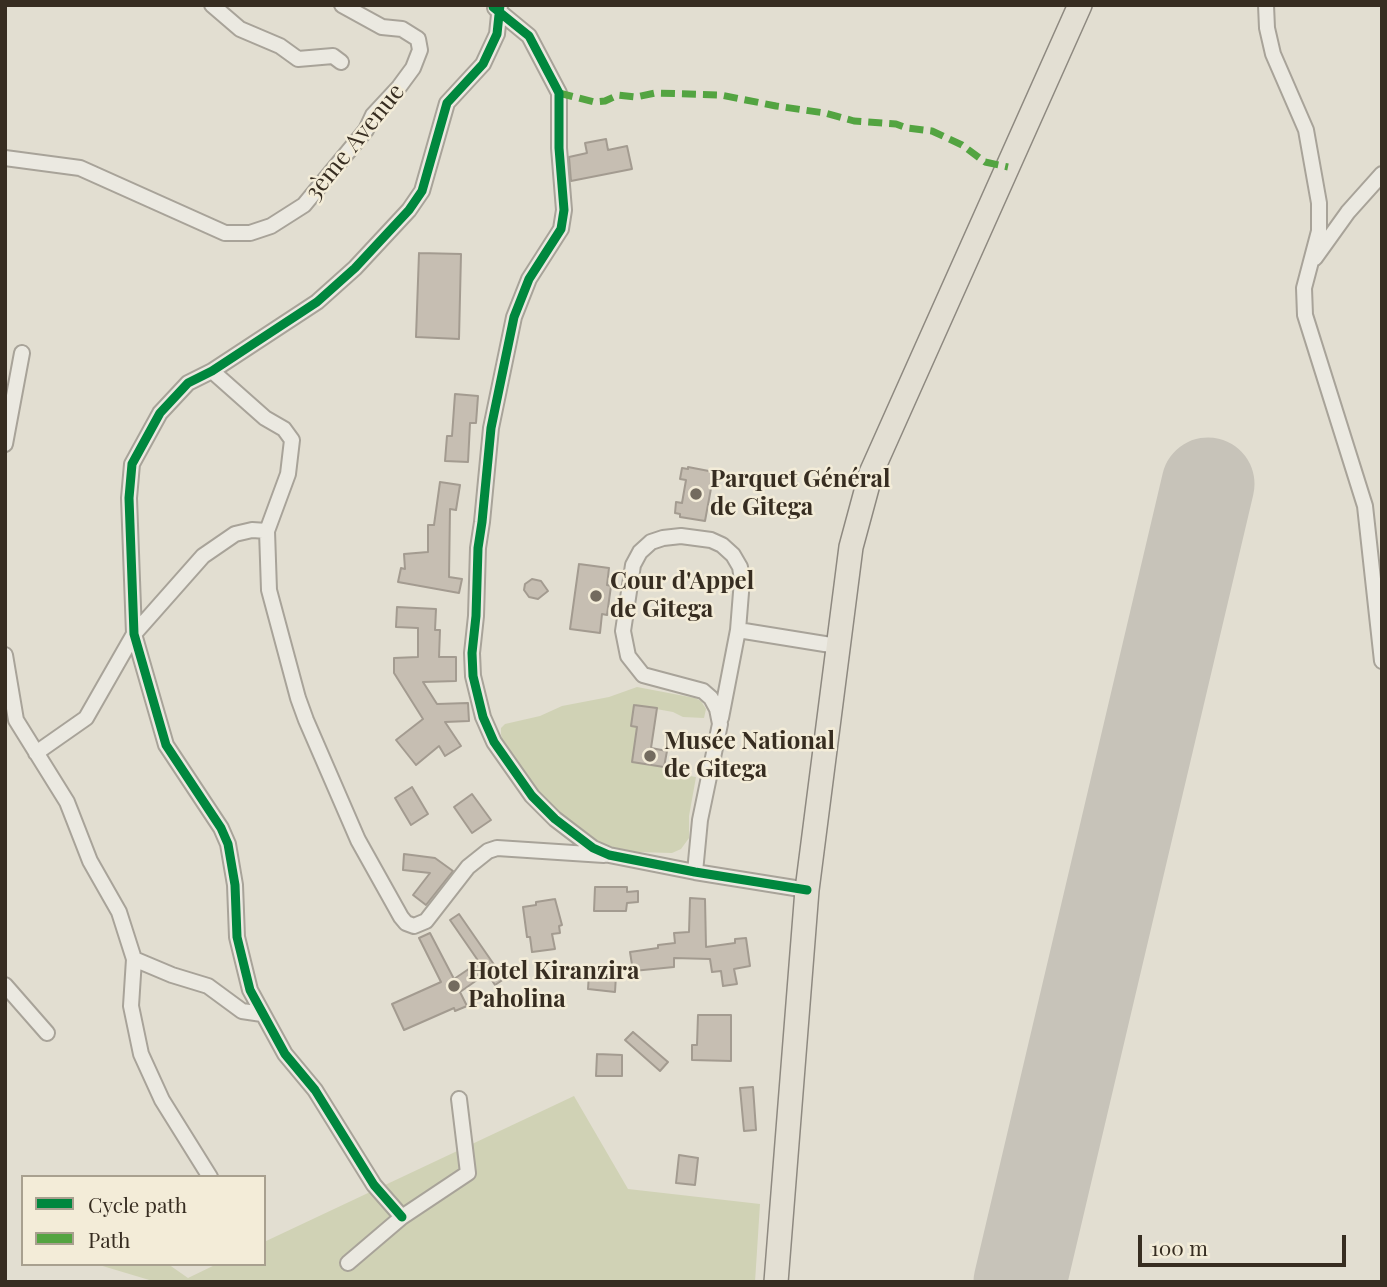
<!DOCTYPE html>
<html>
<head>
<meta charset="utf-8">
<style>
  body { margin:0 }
  #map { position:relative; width:1387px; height:1287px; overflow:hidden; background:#e2ded1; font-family:"Playfair Display",serif }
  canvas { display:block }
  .frame { position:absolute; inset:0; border:7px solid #372d21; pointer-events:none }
  .legend { position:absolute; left:21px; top:1175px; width:245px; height:91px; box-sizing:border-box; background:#f3ecd8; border:2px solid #a8a08f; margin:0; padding:9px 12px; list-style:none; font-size:21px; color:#372d21 }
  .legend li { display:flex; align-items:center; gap:14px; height:35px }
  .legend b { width:35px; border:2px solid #a8a08f }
  .scale { position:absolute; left:1138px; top:1235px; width:208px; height:32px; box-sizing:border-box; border:4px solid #372d21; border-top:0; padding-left:9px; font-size:21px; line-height:24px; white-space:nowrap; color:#372d21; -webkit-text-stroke:5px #f3ecd8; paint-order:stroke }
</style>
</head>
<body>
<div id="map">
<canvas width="1387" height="1287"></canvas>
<div class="frame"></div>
<ul class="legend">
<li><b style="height:9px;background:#00873e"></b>Cycle path</li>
<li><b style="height:9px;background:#53a441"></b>Path</li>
</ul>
<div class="scale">100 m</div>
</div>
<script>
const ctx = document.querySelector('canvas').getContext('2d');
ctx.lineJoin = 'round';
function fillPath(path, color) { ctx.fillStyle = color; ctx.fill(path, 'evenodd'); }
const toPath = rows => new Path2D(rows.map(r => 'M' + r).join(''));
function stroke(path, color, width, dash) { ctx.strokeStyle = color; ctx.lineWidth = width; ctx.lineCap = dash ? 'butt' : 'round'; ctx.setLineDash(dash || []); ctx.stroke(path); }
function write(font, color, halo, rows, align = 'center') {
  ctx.font = font + ' "Playfair Display",serif'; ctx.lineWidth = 5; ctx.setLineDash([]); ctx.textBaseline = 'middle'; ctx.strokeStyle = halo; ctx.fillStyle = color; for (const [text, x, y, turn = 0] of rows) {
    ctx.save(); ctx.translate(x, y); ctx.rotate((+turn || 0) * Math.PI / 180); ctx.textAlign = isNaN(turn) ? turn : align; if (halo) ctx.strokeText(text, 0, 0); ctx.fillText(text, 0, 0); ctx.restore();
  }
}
const green = toPath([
  [637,687,695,698,701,701,706,709,704,718,683,717,673,712,634,705,631,725,637,727,632,762,664,767,664,772,696,777,689,816,689,838,681,849,672,853,636,852,603,845,550,807,503,744,501,734,501,728,505,724,540,716,562,706,609,697],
  [574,1096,628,1189,760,1204,755,1282,156,1282,96,1264,168,1264,188,1278,217,1264,264,1264,264,1242]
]);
const runway = toPath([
  [1020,1282,1208,484]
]);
const building = toPath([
  [606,139,608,150,627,146,632,169,571,181,569,157,587,153,585,143,606,139],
  [419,253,461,254,459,339,416,337,419,253],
  [455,394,478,396,476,423,470,423,468,462,445,461,447,436,452,436,455,394],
  [688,467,714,472,705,521,680,517,680,514,675,513,676,502,682,503,686,480,680,479,682,468,688,469,688,467],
  [440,482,460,485,456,510,450,509,449,577,462,579,459,593,398,582,401,568,405,569,404,554,428,552,428,525,434,525,440,482],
  [579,564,609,568,607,585,611,586,607,615,602,614,600,633,570,629,579,564],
  [532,579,541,581,548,591,538,599,529,597,524,590,525,584,532,579],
  [397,607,436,609,435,630,440,630,439,657,456,657,456,681,423,682,437,704,468,703,469,721,445,722,461,746,445,756,439,746,416,765,396,740,423,719,394,673,394,658,418,657,418,628,396,627,397,607],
  [634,705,657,708,651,748,667,751,664,767,632,762,637,727,631,726,634,705],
  [412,787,428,814,411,825,395,798,412,787],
  [472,794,491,820,472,833,454,807,472,794],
  [404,854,435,858,453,871,426,905,413,895,430,873,403,870,404,854],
  [595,887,627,887,627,892,638,891,638,902,627,903,626,911,594,911,595,887],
  [690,898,705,899,706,947,735,943,735,939,746,938,750,966,734,969,737,984,723,986,721,971,712,972,710,959,674,958,674,967,633,971,630,952,658,948,658,945,675,943,674,933,689,932,690,898],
  [555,899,562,925,559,926,560,933,552,934,555,949,532,952,530,937,527,937,523,907,536,905,536,902,555,899],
  [459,914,504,979,495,985,487,973,460,992,467,1006,455,1011,454,1008,404,1030,392,1004,441,982,419,938,430,933,454,979,479,962,450,920,459,914],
  [589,973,616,975,615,992,588,989,589,973],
  [698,1015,731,1015,731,1061,692,1060,692,1045,697,1045,698,1015],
  [633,1032,668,1062,660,1071,625,1040,633,1032],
  [597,1054,622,1055,622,1076,596,1076,597,1054],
  [753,1087,756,1130,744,1131,740,1088,753,1087],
  [679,1155,698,1158,695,1185,676,1183,679,1155]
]);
const street = toPath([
  [212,5,240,29,280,46,298,59,333,56,341,62],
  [1266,5,1267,28,1273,54,1306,130,1319,203,1319,231,1304,288,1305,315,1365,506,1382,661],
  [495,8,529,36,559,93,559,148,564,210,561,229,529,279,514,317,491,428,482,522,478,548,476,616,472,653,473,676,483,717,494,742,532,796,555,819,593,848,609,855,695,872,807,890],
  [5,158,80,168,225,233,250,233,271,226,304,205,366,130,373,115,399,87,413,68,420,50,418,39,402,29,382,27,342,5],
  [1315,258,1348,212,1382,174],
  [212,371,265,418,284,429,292,440,288,474,267,531,269,590,298,698,306,720,358,840,401,917,406,923,414,926,426,921,468,867,488,851,497,848,604,855],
  [5,444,22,353],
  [5,655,16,720,67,802,90,861,119,912,134,959,131,1006,141,1054,162,1100,210,1177],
  [721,718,738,630],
  [36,753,86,718,134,634,203,556,235,534,252,530,267,531],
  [695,872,700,820,720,724,717,709,711,698,703,691,643,675,628,656,623,631,633,565,640,552,651,542,663,538,681,536,711,540,722,545,733,555,740,567,742,580,738,630,837,646],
  [134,959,172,975,208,986,242,1011,262,1014],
  [5,985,47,1033],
  [402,1217,374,1185,315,1090,285,1054,250,990,237,937,235,885,228,844,221,828,166,745,134,634,129,498,132,464,160,413,188,383,212,371,317,302,355,268,409,210,422,191,447,103,483,64,497,34,500,5],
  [348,1263,402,1217,468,1173,459,1099]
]);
const primary = toPath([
  [776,1282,807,890,851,547,871,473,1080,5]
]);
const quiet = toPath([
  [559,93,594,102,605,101,618,95,636,97,655,93,721,95,776,106,825,113,854,121,896,124,907,128,932,131,962,145,985,162,1008,167]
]);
const cycleway = toPath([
  [493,7,529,36,559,93,559,148,564,210,561,229,529,279,514,317,491,428,482,522,478,548,476,616,472,653,473,676,483,717,494,742,532,796,555,819,593,848,609,855,695,872,807,890],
  [402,1217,374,1185,315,1090,285,1054,250,990,237,937,235,885,228,844,221,828,166,745,134,634,129,498,132,464,160,413,188,383,212,371,317,302,355,268,409,210,422,191,447,103,483,64,497,34,500,5]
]);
const markers = [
  [696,494,7,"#736b5f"],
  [596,596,7,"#736b5f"],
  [650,756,7,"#736b5f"],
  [454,986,7,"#736b5f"]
];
const streetNames = [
  ["3ème Avenue",355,142,-51]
];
const poiNames = [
  ["Parquet Général",710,480],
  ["de Gitega",710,508],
  ["Cour d'Appel",610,582],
  ["de Gitega",610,610],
  ["Musée National",664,742],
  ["de Gitega",664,770],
  ["Hotel Kiranzira",468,972],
  ["Paholina",468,1000]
];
fillPath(green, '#d0d2b5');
stroke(runway, '#c7c3b9', 93);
fillPath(building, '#c6beb2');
stroke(building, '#a39b90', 2);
stroke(street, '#a8a399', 18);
stroke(primary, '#8e8980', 26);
stroke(street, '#ebe9e1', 14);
stroke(primary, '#e3dfd3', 23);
stroke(quiet, '#53a441', 7, [14, 7]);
stroke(cycleway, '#00873e', 9);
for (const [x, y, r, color] of markers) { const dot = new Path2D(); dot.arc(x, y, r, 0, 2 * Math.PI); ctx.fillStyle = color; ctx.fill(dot); stroke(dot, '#f3ecd8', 2.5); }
write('24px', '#372d21', '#f3ecd8', streetNames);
write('bold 24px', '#372d21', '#f3ecd8', poiNames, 'left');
</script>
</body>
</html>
